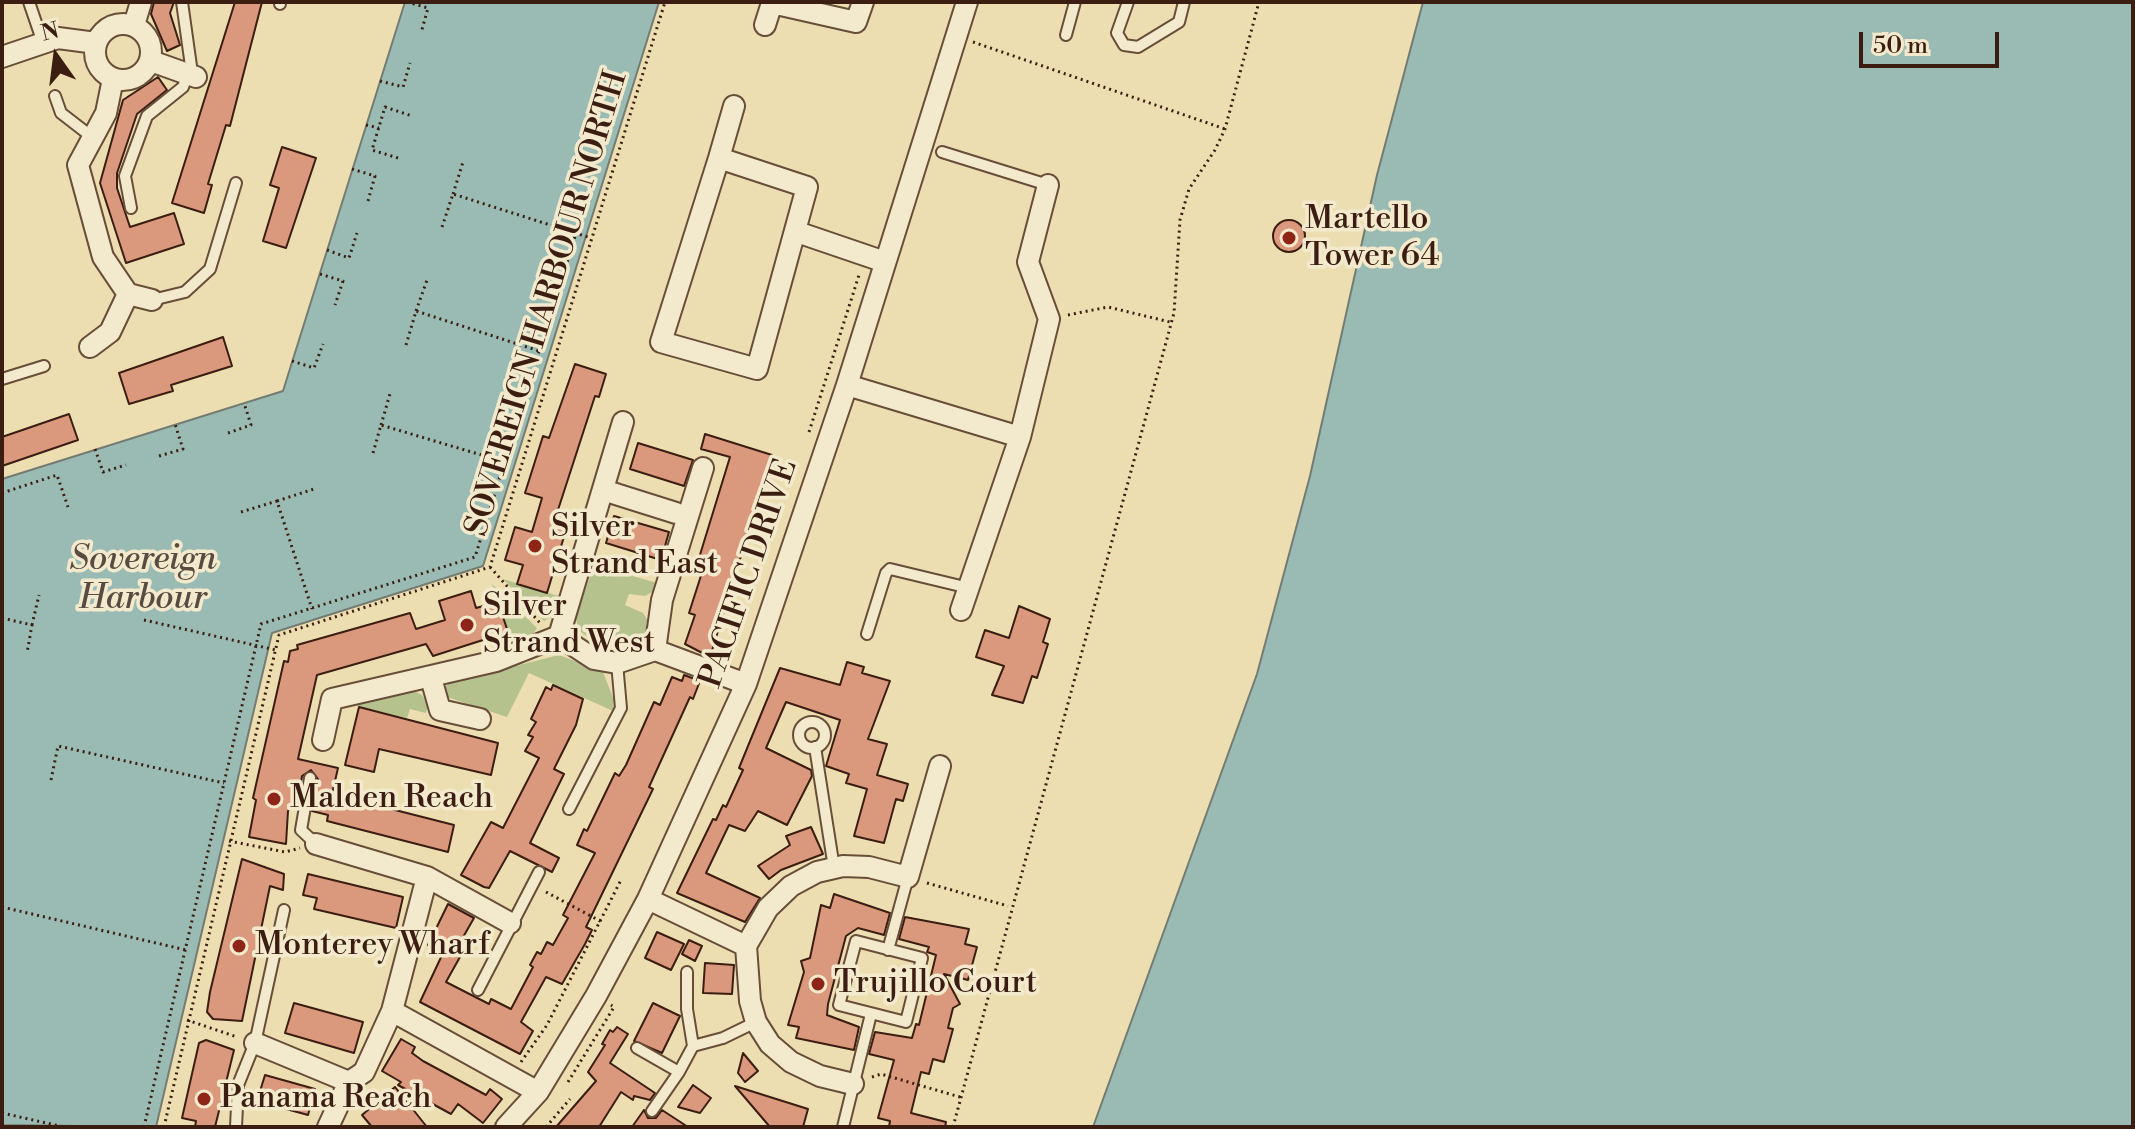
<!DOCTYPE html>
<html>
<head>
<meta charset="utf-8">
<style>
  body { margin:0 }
  #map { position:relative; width:2135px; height:1129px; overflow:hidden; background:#eddeb2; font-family:"Libre Bodoni",serif }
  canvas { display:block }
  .frame { position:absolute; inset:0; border:4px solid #3b1d11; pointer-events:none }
  .north { position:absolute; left:16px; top:16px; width:80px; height:80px; -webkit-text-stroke:6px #f3eacd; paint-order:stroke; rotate:346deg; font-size:22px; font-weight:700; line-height:32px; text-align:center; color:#3b1d11 }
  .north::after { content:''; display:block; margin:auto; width:28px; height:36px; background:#3b1d11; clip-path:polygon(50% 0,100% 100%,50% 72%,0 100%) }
  .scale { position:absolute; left:1859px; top:32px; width:140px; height:36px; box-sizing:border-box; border:4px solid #3b1d11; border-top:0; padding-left:10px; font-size:24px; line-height:28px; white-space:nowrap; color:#3b1d11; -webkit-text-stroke:6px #f3eacd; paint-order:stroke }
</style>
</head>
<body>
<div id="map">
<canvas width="2135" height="1129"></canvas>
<div class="frame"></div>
<div class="north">N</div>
<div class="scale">50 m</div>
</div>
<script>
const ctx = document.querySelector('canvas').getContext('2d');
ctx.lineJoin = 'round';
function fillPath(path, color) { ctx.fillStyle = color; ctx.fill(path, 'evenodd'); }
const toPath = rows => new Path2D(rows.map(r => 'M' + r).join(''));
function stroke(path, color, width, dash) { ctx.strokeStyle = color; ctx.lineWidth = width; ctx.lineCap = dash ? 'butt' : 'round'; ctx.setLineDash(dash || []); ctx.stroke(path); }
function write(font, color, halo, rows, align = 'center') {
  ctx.font = font + ' "Libre Bodoni",serif'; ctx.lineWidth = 7; ctx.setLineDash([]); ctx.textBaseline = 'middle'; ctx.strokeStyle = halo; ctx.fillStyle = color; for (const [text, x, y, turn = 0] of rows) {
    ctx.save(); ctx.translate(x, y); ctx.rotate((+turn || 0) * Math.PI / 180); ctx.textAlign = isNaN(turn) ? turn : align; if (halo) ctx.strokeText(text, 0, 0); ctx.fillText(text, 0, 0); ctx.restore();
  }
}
const green = toPath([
  [594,565,657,583,654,591,645,596,629,594,625,605,643,613,648,621,647,633,637,642,612,646,598,644,578,630,576,617],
  [503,579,562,597,553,616,544,621],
  [492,584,537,628,531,637,512,646],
  [559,655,603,672,614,700,613,711,529,673,507,717,444,696,446,686,451,682],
  [396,690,414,691,422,695,428,705,426,713,410,709,407,718,344,703]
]);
const water = toPath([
  [405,2,659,2,483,566,272,633,156,1127,2,1125,2,479,283,391,405,2],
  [1423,2,2133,2,2133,1127,1093,1127,1257,674,1310,476,1377,175,1423,2]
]);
const building = toPath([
  [154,2,174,2,170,13,180,45,167,51,151,14,154,2],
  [235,2,262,2,230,126,226,125,208,184,212,185,204,213,172,203,235,2],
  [158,77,167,90,137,114,117,173,117,188,130,227,174,213,184,244,126,263,100,183,123,100,158,77],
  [282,147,316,158,286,248,263,241,279,188,270,185,282,147],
  '1273 236a16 16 0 1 1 32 0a16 16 0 1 1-32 0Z',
  [223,337,232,366,171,385,173,391,129,404,119,373,223,337],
  [575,364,606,374,599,397,595,396,557,513,569,520,547,593,517,584,523,565,505,560,515,527,532,532,542,498,525,493,543,436,549,438,575,364],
  [69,414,78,440,2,466,2,437,69,414],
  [705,434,772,455,710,657,685,644,695,615,689,613,706,560,699,558,730,457,701,449,705,434],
  [638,443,693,460,684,486,630,469,638,443],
  [614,516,669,532,661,560,606,543,614,516],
  [471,591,476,608,498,602,508,632,433,656,426,644,317,675,298,759,338,768,332,794,454,825,448,852,327,821,328,815,312,811,318,779,311,770,302,776,297,808,292,806,288,811,286,844,249,837,256,800,253,798,284,661,288,662,290,651,298,649,297,645,410,613,416,629,445,620,439,601,471,591],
  [1019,606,1050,619,1043,642,1048,644,1037,678,1032,676,1023,703,992,695,1004,666,976,657,985,630,1009,638,1019,606],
  [847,662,864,667,862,673,890,681,868,739,887,744,877,775,908,784,903,801,896,799,884,843,854,836,867,789,846,783,849,774,826,766,840,720,786,702,766,748,811,770,812,776,787,825,758,811,745,831,729,825,706,873,760,898,745,922,677,893,713,819,716,820,723,805,726,807,743,770,739,768,780,668,840,685,847,662],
  [684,675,700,681,693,699,690,697,649,787,653,789,586,927,592,930,585,944,562,984,546,977,521,1022,533,1031,520,1054,420,1002,443,953,428,945,448,904,474,918,462,939,461,946,465,948,446,982,489,1004,491,999,511,1009,533,967,530,965,537,952,541,954,547,942,553,945,568,918,563,915,595,853,577,845,584,829,587,831,615,773,619,776,626,765,654,702,660,705,672,677,682,681,684,675],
  [553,685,583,699,576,725,554,769,564,774,530,843,559,858,552,872,510,851,489,888,484,887,461,875,491,822,503,828,539,758,525,751,533,737,528,735,536,722,531,719,546,687,551,690,553,685],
  [359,707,498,743,491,775,379,749,374,772,345,765,359,707],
  [811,827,823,854,781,870,769,879,758,866,790,845,786,836,811,827],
  [242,859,284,874,283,890,270,886,242,1021,213,1019,207,1012,210,992,242,859],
  [308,874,403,897,396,928,314,909,317,898,303,895,308,874],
  [834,894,890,913,884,935,858,928,846,936,828,1004,827,1015,859,1027,854,1050,796,1038,799,1027,788,1025,804,972,801,961,810,958,821,905,830,908,834,894],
  [905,917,969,929,965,944,977,947,968,980,944,974,960,1004,953,1008,948,1028,953,1029,944,1062,933,1059,929,1074,921,1072,911,1113,946,1122,945,1127,889,1127,890,1121,878,1118,894,1060,869,1054,875,1032,912,1038,916,1024,919,1025,936,955,927,952,929,947,899,939,905,917],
  [657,932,684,944,671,970,645,958,657,932],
  [689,940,702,946,695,961,682,954,689,940],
  [705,963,734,965,732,994,703,993,705,963],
  [294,1003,363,1022,354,1053,285,1033,294,1003],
  [653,1003,680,1016,662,1053,634,1041,653,1003],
  [617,1027,628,1034,610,1063,655,1093,650,1100,634,1096,633,1100,621,1092,599,1127,556,1127,596,1081,588,1072,605,1045,602,1044,610,1030,613,1032,617,1027],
  [401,1039,415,1047,412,1053,423,1061,486,1095,490,1089,502,1099,483,1123,458,1104,451,1114,398,1085,401,1082,382,1071,401,1039],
  [206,1040,234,1050,215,1127,195,1127,196,1121,182,1118,199,1043,206,1040],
  [743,1053,758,1071,745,1082,738,1073,743,1053],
  [265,1075,315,1089,308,1115,257,1101,265,1075],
  [693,1085,711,1098,700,1113,678,1107,693,1085],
  [735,1086,808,1109,803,1127,770,1127,735,1086],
  [395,1087,427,1127,372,1127,362,1115,395,1087],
  [644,1110,648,1118,656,1118,662,1110,688,1127,632,1127,644,1110]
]);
const path = toPath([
  [407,2,428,8,421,33],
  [973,42,1225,129],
  [380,81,403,87,410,63],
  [366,125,379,128],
  [398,158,372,150,385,107,412,116],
  [352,169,375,176,368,201],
  [453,194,463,162],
  [442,227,453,194,591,238],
  [327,250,349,258,357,233],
  [320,274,343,281,335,305],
  [416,311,427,280],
  [1068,315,1108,307,1170,322],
  [406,345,416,311,539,351],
  [292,361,314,368,323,344],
  [381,425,390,394],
  [809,432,860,272],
  [228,433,251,425,244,403],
  [95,449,103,472,126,465],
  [373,453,381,425,505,462],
  [159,456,183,449,175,424],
  [2,493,57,475,68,507],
  [277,501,314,489],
  [241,512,277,501,312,609],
  [490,567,541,624],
  [2,618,32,625,27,653],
  [144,620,276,650],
  [32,625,39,595],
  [51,780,58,746,224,783],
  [229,841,285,852,300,848],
  [927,883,1008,906],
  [546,892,602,922],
  [2,907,186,950],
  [187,1020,237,1037],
  [521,1062,547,1025,621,880],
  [872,1077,881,1074,960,1097],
  [568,1082,614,1007,611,1005],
  [2,1113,64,1127],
  [144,1127,261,624,475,557,576,233],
  [164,1127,279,635,490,567,665,2],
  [546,1127,570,1099],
  [953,1127,1174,313,1180,220,1189,189,1215,150,1225,129,1259,2]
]);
const service = toPath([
  [29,2,43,43],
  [1128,2,1117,33,1124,45,1138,47,1179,22,1184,2],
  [280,4,280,2],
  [1066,35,1075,2],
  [55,96,61,113,92,137],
  [942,152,1048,185],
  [131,208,125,176,147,116,183,87,191,66,182,2],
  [152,300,185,292,210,269,236,183],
  [2,379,44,366],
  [867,634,886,573,890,569,969,588],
  '799 735a13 13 0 1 1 26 0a13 13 0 1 1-26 0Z',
  [815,747,834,868],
  [310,778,301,830,316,844],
  [569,809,621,708,617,663],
  [856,941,922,958,906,1022,839,1005,856,941],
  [888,950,908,877],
  [687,972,687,1009,693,1046],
  [478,990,539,872],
  [637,1048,679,1072,652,1111],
  [679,1072,693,1046,723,1038,756,1022],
  [236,1127,238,1085,255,1043,284,910],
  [843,1127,871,1014]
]);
const minor = toPath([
  '95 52a28 28 0 1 1 56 0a28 28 0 1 1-56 0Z',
  [134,25,141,2],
  [765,25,772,3,856,22,863,2],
  [2,57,58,38,96,43],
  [151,61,196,77],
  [113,79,106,113,78,165,103,257,128,294,152,300],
  [719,158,661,342,757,369,807,187,719,158,734,106],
  [797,232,885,262],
  [90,347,110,332,128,294],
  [847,385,1020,437],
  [603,490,676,513],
  [961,610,1020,437,1049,319,1028,262,1048,185],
  [559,636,623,422],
  [559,636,594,659,617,663,655,650,746,684],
  [655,650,662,600,703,468],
  [431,678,440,710,480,719],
  [323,740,332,699,496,661,559,636],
  [427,877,510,923],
  [648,899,746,946],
  [392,1011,538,1092],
  [255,1043,349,1082,364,1072,392,1011,427,877,316,844],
  [853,1084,820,1076,791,1062,770,1044,756,1022,750,1001,746,946,768,908,791,886,817,872,843,866,869,867,908,877,940,766],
  [328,1127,349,1082],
  [506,1127,538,1092,596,996,648,899,746,684,847,385,967,2]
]);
const markers = [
  [1289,238,8,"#8f2418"],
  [535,546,8,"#8f2418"],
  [467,625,8,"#8f2418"],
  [274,799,8,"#8f2418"],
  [239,946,8,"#8f2418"],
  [818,984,8,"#8f2418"],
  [204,1099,8,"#8f2418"]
];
const poiNames = [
  ["Martello",1305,220],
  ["Tower 64",1305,257],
  ["Silver",551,528],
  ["Strand East",551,565],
  ["Silver",483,607],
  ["Strand West",483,644],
  ["Malden Reach",290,799],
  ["Monterey Wharf",255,946],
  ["Trujillo Court",834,984],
  ["Panama Reach",220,1099]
];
const streetNames = [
  ["SOVEREIGN HARBOUR NORTH",548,304,-73],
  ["PACIFIC DRIVE",750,574,-71]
];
const waterNames = [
  ["Sovereign",143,561],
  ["Harbour",143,600]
];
fillPath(green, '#b5c28e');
fillPath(water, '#9abbb3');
stroke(water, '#747c72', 2);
fillPath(building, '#da987d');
stroke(building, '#3b1d11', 2);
stroke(service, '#684d39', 14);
stroke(minor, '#684d39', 24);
stroke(path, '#3b1d11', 3, [2, 4]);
stroke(service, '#f3eacd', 10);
stroke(minor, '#f3eacd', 20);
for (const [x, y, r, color] of markers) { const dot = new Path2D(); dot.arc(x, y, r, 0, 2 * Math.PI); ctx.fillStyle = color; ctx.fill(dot); stroke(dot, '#f3eacd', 3); }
write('32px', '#3b1d11', '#f3eacd', poiNames, 'left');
write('32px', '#3b1d11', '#f3eacd', streetNames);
write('italic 34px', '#584c42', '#f3eacd', waterNames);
</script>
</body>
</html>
